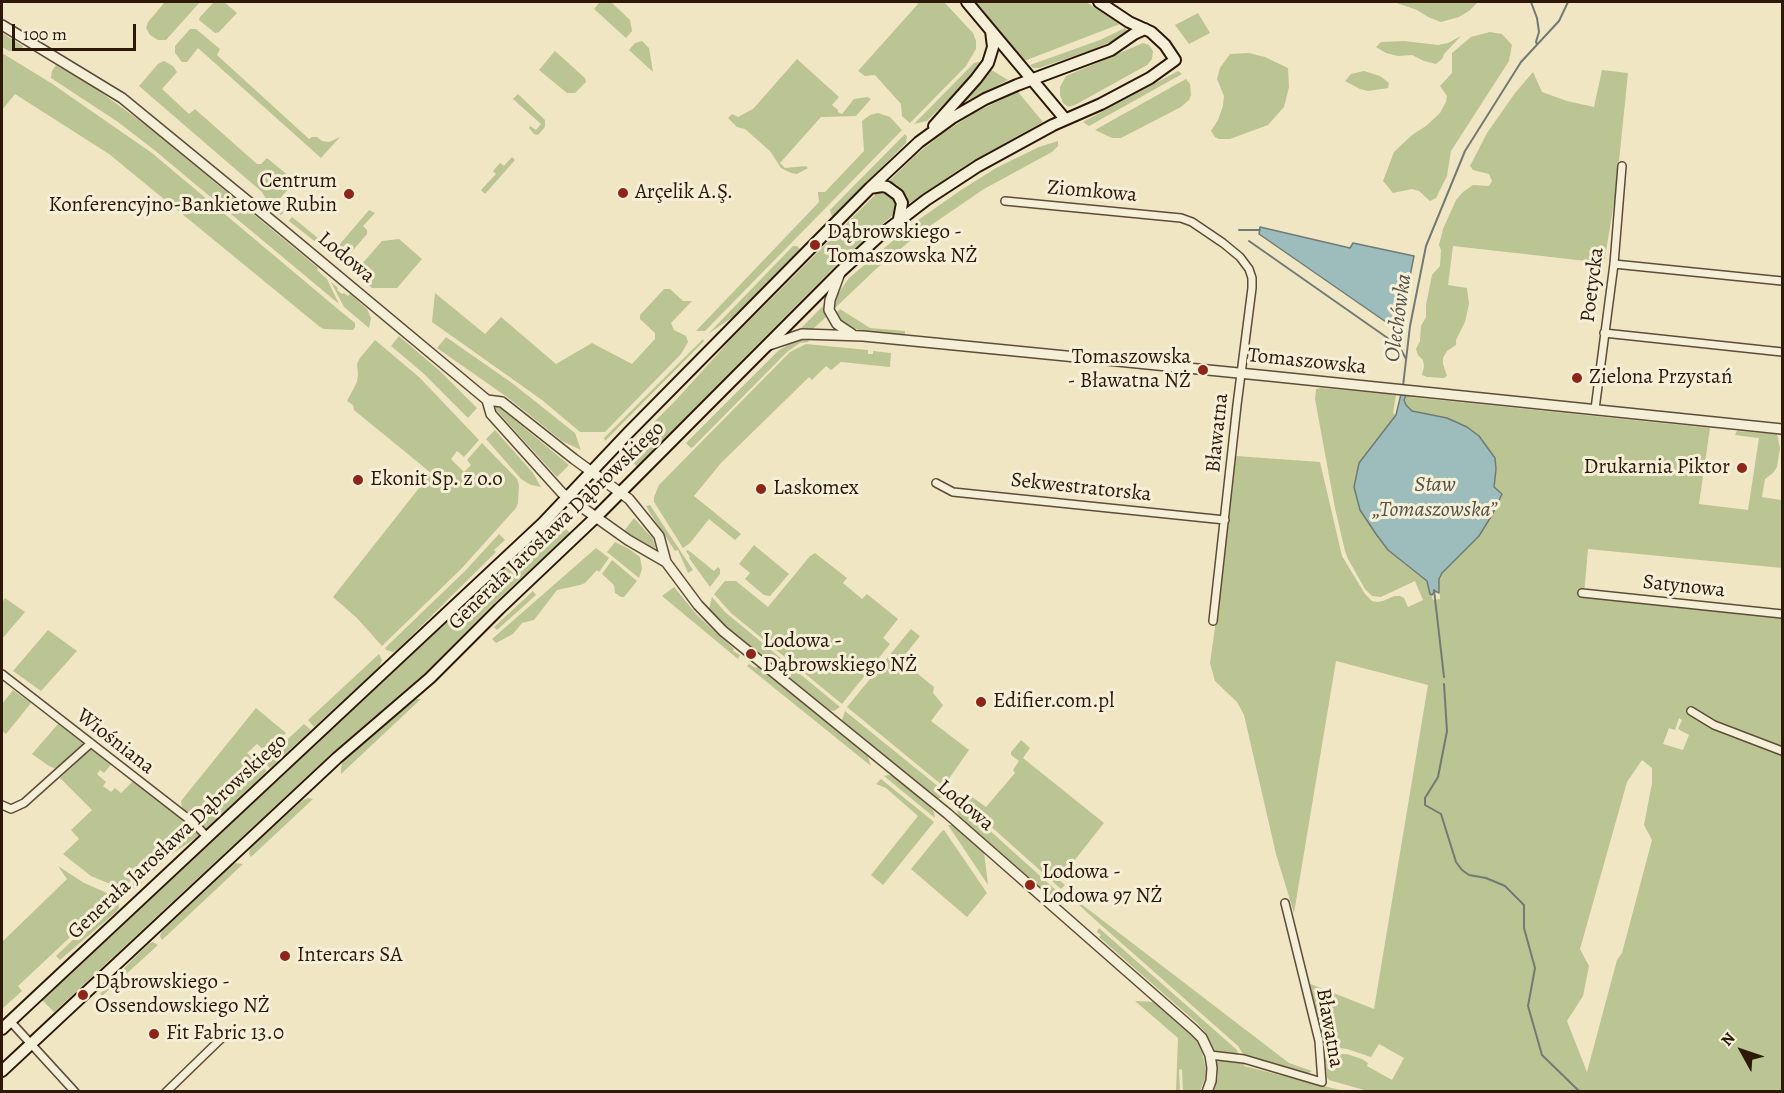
<!DOCTYPE html>
<html>
<head>
<meta charset="utf-8">
<style>
  body { margin:0 }
  #map { position:relative; width:1784px; height:1093px; overflow:hidden; background:#f0e6c3; font-family:Alegreya,serif }
  canvas { display:block }
  .frame { position:absolute; inset:0; border:3px solid #2e1909; pointer-events:none }
  .north { position:absolute; left:1712px; top:1021px; width:60px; height:60px; -webkit-text-stroke:4px #f5efd8; paint-order:stroke; rotate:310deg; font-size:16px; font-weight:700; line-height:24px; text-align:center; color:#2e1909 }
  .north::after { content:''; display:block; margin:auto; width:21px; height:27px; background:#2e1909; clip-path:polygon(50% 0,100% 100%,50% 72%,0 100%) }
  .scale { position:absolute; left:12px; top:24px; width:124px; height:27px; box-sizing:border-box; border:3px solid #2e1909; border-top:0; padding-left:8px; font-size:18px; line-height:21px; white-space:nowrap; color:#2e1909; -webkit-text-stroke:4px #f5efd8; paint-order:stroke }
</style>
</head>
<body>
<div id="map">
<canvas width="1784" height="1093"></canvas>
<div class="frame"></div>
<div class="north">N</div>
<div class="scale">100 m</div>
</div>
<script>
const ctx = document.querySelector('canvas').getContext('2d');
ctx.lineJoin = 'round';
function fillPath(path, color) { ctx.fillStyle = color; ctx.fill(path, 'evenodd'); }
const toPath = rows => new Path2D(rows.map(r => 'M' + r).join(''));
function stroke(path, color, width, dash) { ctx.strokeStyle = color; ctx.lineWidth = width; ctx.lineCap = dash ? 'butt' : 'round'; ctx.setLineDash(dash || []); ctx.stroke(path); }
function write(font, color, halo, rows, align = 'center') {
  ctx.font = font + ' Alegreya,serif'; ctx.lineWidth = 6; ctx.setLineDash([]); ctx.textBaseline = 'middle'; ctx.strokeStyle = halo; ctx.fillStyle = color; for (const [text, x, y, turn = 0] of rows) {
    ctx.save(); ctx.translate(x, y); ctx.rotate((+turn || 0) * Math.PI / 180); ctx.textAlign = isNaN(turn) ? turn : align; if (halo) ctx.strokeText(text, 0, 0); ctx.fillText(text, 0, 0); ctx.restore();
  }
}
const green = toPath([
  [165,2,200,2,166,40,158,40,150,35,146,28,148,22],
  [214,2,224,2,237,13,219,32,215,33,199,20,200,17],
  [598,2,611,2,630,20,632,31,626,38,594,9,599,3],
  [916,2,944,2,973,33,976,41,976,49,966,66,910,123,902,116,901,104,875,75,865,76,858,71,918,4],
  [975,2,1086,2,1120,24,1024,61],
  [1394,2,1478,2,1469,11,1459,17,1441,22,1428,17,1417,10],
  [1198,13,1210,33,1189,44,1175,25],
  [1125,28,1128,32,1126,35,1092,50,1039,68,1033,68,1030,65,1100,40],
  [190,29,196,29,220,49,217,55,309,139,312,137,317,137,322,141,329,142,340,137,321,158,198,48,187,62,182,62,175,53,175,46],
  [1490,32,1502,34,1512,45,1509,61,1451,151,1447,176,1436,198,1430,201,1419,191,1412,189,1393,193,1383,181,1394,152,1412,135,1426,126,1440,113,1446,102,1447,96,1440,86,1452,73,1452,53,1471,37],
  [2,33,23,46,21,51,9,51,2,47],
  [1461,36,1444,54,1442,59,1436,64,1424,61,1412,55,1398,56,1386,53,1376,47,1381,42,1404,41,1438,45,1448,43],
  [642,41,649,48,653,72,629,50,635,43],
  [1143,43,1149,45,1153,51,1152,59,1147,65,1075,105,1068,107,1063,103,1060,95,1060,87,1066,76],
  [555,51,585,78,586,82,575,93,567,93,539,70],
  [2,53,51,83,152,153,339,310,355,323,355,327,353,330,324,329,320,327,109,154,15,94,2,110],
  [1249,53,1265,57,1288,68,1289,87,1284,107,1268,125,1230,139,1219,139,1215,137,1211,131,1218,120,1223,106,1224,96,1217,79,1220,68,1230,54],
  [797,59,839,97,832,105,838,110,838,112,842,114,854,99,867,97,871,99,856,116,821,117,780,163,785,168,806,166,808,168,797,174,791,173,781,168,770,151,745,129,737,127,728,118,732,114,738,117,753,109],
  [164,61,173,66,177,72,162,89,189,114,195,109,257,164,261,164,267,158,295,181,276,203,285,211,281,215,271,208,262,192,139,86,158,64],
  [978,62,982,63,971,77,927,121,914,124,974,63],
  [56,65,95,88,147,126,318,268,317,270,327,279,339,304,153,149,118,122,51,78,52,71],
  [990,69,1008,80,962,103,962,102],
  [1602,70,1628,73,1616,191,1604,263,1453,246,1448,285,1467,288,1469,304,1465,322,1456,340,1456,345,1447,351,1443,358,1443,364,1447,376,1444,378,1427,377,1422,375,1424,366,1423,360,1418,355,1416,349,1420,341,1421,326,1426,317,1426,305,1432,275,1440,266,1441,250,1439,245,1443,229,1456,200,1463,192,1473,185,1489,186,1492,181,1489,174,1473,170,1470,166,1487,133,1515,93,1533,72,1542,92,1567,101,1594,107],
  [1178,71,1182,74,1089,126,1083,122],
  [1364,71,1380,76,1389,83,1388,88,1368,91,1360,89,1345,81,1351,74],
  [1186,79,1190,84,1191,95,1189,100,1181,107,1121,138,1112,138,1095,130],
  [1018,92,1043,122,974,160,908,204,906,195,902,189,896,184,888,182,917,154,942,134,974,113],
  [518,94,545,120,545,127,538,135,534,134,529,128,530,126,536,130,541,124,513,99],
  [878,113,890,117,902,130,705,331,696,331,819,202,818,192,825,192,864,151,862,121,870,115],
  [905,134,907,137,906,143,832,217,830,210],
  [1058,141,1058,146,1052,152,984,189,921,232,876,269,834,309,837,295,849,278,914,223,961,190,996,168,1039,147],
  [512,157,515,160,485,194,481,190,496,174,493,171,500,163,504,166],
  [879,193,884,193,893,198,896,205,894,214,838,263,637,466,622,454,676,400,732,338,876,194],
  [369,210,375,213,363,226,367,230,367,234,342,263,289,221,292,217,334,251],
  [399,239,422,259,397,288,372,288,354,273,382,241],
  [793,246,797,246,800,249,734,316,708,334],
  [331,282,338,288,337,290,342,294,344,293,348,296,350,294,367,309,371,318,369,328,344,307],
  [664,289,670,289,683,301,692,301,671,323,674,330,686,336,688,342,681,354,605,432,580,432,542,400,432,322,435,293,485,334,501,317,556,364,592,343,632,364,655,339,655,333,640,319,640,315],
  [826,303,827,316,813,329,798,331],
  [840,309,870,328,905,331,905,336,861,331,846,325,840,321,835,314],
  [399,336,441,372,477,408,468,418,423,373,391,346],
  [446,337,512,383,575,433,581,450,562,441,507,397,437,348],
  [810,338,808,342,800,343,788,351,693,447,691,448,686,443,778,351,796,340],
  [703,339,704,341,605,441,604,438],
  [375,340,419,377,479,440,464,457,457,451,451,459,464,472,471,465,467,460,482,443,517,479,519,485,518,503,516,508,462,568,382,646,357,618,333,597,431,473,354,410,353,405,347,401,357,382,358,374,357,364,360,358],
  [806,344,868,350,868,354,873,354,873,351,891,353,890,367,841,362,831,370,826,366,812,380,809,377,721,463,694,496,741,534,735,540,709,519,690,543,683,548,654,502,654,497,659,485,790,352],
  [1321,388,1396,395,1393,413,1396,415,1359,463,1354,487,1376,534,1388,550,1427,581,1433,600,1440,599,1439,579,1442,573,1479,536,1492,515,1502,494,1494,487,1496,469,1467,427,1447,418,1412,411,1406,405,1404,400,1406,395,1410,395,1410,397,1710,428,1699,504,1748,510,1759,438,1735,435,1737,431,1777,434,1780,448,1777,467,1773,473,1765,479,1762,497,1781,500,1782,498,1782,568,1588,549,1584,594,1782,612,1782,1091,1371,1092,1329,1080,1327,1077,1325,1060,1326,1056,1331,1054,1347,1054,1362,1059,1368,1063,1367,1066,1392,1080,1404,1058,1379,1044,1371,1057,1347,1049,1323,1046,1319,1024,1308,983,1374,1009,1428,685,1336,661,1294,913,1276,854,1244,715,1237,702,1215,681,1210,663,1218,606,1236,456,1320,462,1342,556,1365,594,1372,601,1377,602,1383,601,1394,596,1400,596,1404,598,1408,607,1423,600,1415,581,1381,597,1372,596,1365,589,1348,559,1345,551,1335,508,1315,399,1316,389],
  [1679,718,1682,720,1678,729,1689,735,1683,750,1663,744,1669,728,1675,730],
  [1642,760,1652,768,1652,783,1644,825,1652,840,1622,953,1617,960,1587,1072,1567,1021,1583,996,1589,966,1580,949,1627,782],
  [498,406,569,465,557,477,496,410,496,407],
  [495,430,533,473,541,487,531,485,521,479,486,439],
  [650,505,693,570,688,573,678,550,675,551,650,513,646,506],
  [634,518,653,539,656,549,624,531],
  [557,519,570,533,490,607,425,673,332,753,54,1012,42,1000],
  [499,534,505,540,494,550,496,552,398,649,393,652,386,650,385,648,465,571],
  [615,542,629,549,640,557,642,569,639,578,607,552],
  [754,545,789,574,770,596,764,595,745,579,750,573,739,564],
  [596,548,609,558,599,572,597,570,585,583,580,585,557,590,534,620,522,623,513,634,496,643,492,639],
  [688,550,714,571,718,567,720,569,720,574,710,587,689,558,690,557,686,551],
  [815,553,847,578,843,583,862,599,867,594,898,619,883,638,890,644,842,704,731,613,714,594,725,581,736,581,768,607,810,556],
  [612,560,637,581,624,597,621,597,615,593,614,585,602,574],
  [674,587,697,615,734,649,733,651,740,655,738,659,662,596],
  [533,591,536,595,497,630,494,627],
  [712,597,725,612,840,707,834,711,830,710,720,621,709,609],
  [5,598,25,612,2,639,2,603],
  [911,629,920,636,901,660,934,687,933,693,943,705,931,721,969,750,946,783,942,785,847,707],
  [48,630,77,651,41,691,13,671],
  [379,654,382,660,379,667,314,727,308,720],
  [749,664,756,668,758,666,868,757,871,766,747,666],
  [13,690,31,703,6,734,2,731,2,704],
  [416,699,421,699,341,774,341,768,343,761],
  [256,708,286,733,267,753,257,744,247,753,257,762,195,820,182,808,181,801],
  [845,711,950,796,946,798,938,798,842,720],
  [58,724,83,742,81,748,56,769,49,766,32,754],
  [304,724,311,730,270,768,263,762],
  [1021,740,1030,748,1023,758,1104,823,1059,880,1065,885,1061,889,959,798,964,793,968,794,986,807,1015,773,1013,770,1019,761,1011,755,1011,752],
  [91,749,111,765,104,773,100,770,97,774,106,782,103,786,111,792,115,788,121,793,132,782,135,782,190,825,122,889,91,876,63,854,79,839,71,830,92,810,60,778],
  [260,765,267,771,206,829,199,822],
  [888,775,893,776,931,808,934,812,935,818,884,776],
  [881,779,934,822,883,885,871,875,918,816,886,788,876,784],
  [308,798,313,799,251,857,249,854,250,848,303,800],
  [957,801,1058,892,1049,895,959,816,955,806],
  [948,825,952,825,984,852,988,885],
  [193,828,199,835,193,840,170,855,136,888,126,890],
  [944,830,987,893,967,917,911,869,942,831],
  [235,863,243,864,162,940,160,936,162,931],
  [58,866,84,883,114,896,18,986,22,991,2,1009,2,942,67,879],
  [118,897,119,908,116,912,60,960,56,956],
  [1080,903,1289,1063,1312,1071,1307,1074,1245,1057,1238,1046,1101,925,1079,905],
  [1099,928,1237,1050,1240,1057,1218,1053,1213,1049,1205,1032,1197,1023,1099,937,1101,935,1097,932],
  [153,942,158,945,102,996,100,994,135,957,150,943],
  [1135,1001,1156,1002,1196,1039,1201,1047,1206,1070,1205,1079,1200,1091,1183,1091,1182,1070,1181,1069,1179,1070,1180,1091,1176,1091,1178,1038],
  [1216,1059,1244,1062,1244,1066,1344,1091,1214,1092,1218,1075]
]);
const water = toPath([
  [1260,227,1350,248,1353,243,1414,256,1399,331,1259,234,1260,227],
  [1401,394,1406,395,1404,400,1406,405,1412,411,1447,418,1467,427,1479,436,1495,458,1496,469,1494,487,1502,494,1492,515,1479,536,1442,573,1439,579,1439,593,1435,591,1432,595,1430,594,1427,581,1388,550,1376,534,1360,510,1354,487,1359,463,1396,415,1401,394]
]);
const stream = toPath([
  [1531,2,1537,18,1539,32,1536,42,1537,44],
  [1239,230,1260,230],
  [1249,241,1399,346,1406,359],
  [1403,386,1410,326,1426,246,1465,151,1521,62,1559,21,1568,2],
  [1434,590,1444,677],
  [1444,684,1447,731,1438,777,1425,798,1425,805,1441,814,1456,862,1462,870,1469,875,1486,878,1505,886,1524,905,1524,928,1535,968,1528,1006,1542,1055,1580,1092]
]);
const minor = toPath([
  [1005,201,1181,218,1192,222,1223,243,1240,257,1249,269,1252,278,1252,288,1237,405,1213,621],
  [1614,264,1782,281],
  [1604,333,1782,352],
  [1595,409,1614,264,1622,166],
  [936,483,953,492,1225,520],
  [1582,593,1782,614],
  [2,674,195,824,207,837],
  [1691,711,1714,725,1782,751],
  [2,805,11,809,24,803,91,743],
  [10,1021,75,1092],
  [1210,1055,1244,1059,1322,1082,1319,1041,1285,903],
  [166,1092,229,1031]
]);
const tertiary = toPath([
  [2,25,122,98,277,225,487,400,502,402,574,459,629,499,659,536,666,562],
  [840,273,830,300,829,310,837,324,852,334],
  [769,345,802,334,863,336,1269,376,1782,429],
  [487,400,491,414,562,493,628,540,666,562,698,605,723,631,948,814,1194,1030,1202,1038,1210,1055,1212,1068,1211,1081,1207,1092]
]);
const secondary = toPath([
  [967,2,1065,119],
  [934,126,976,79,988,63,993,47,991,31],
  [870,188,882,186,887,187,898,195,902,203,899,219],
  [2,1029,543,523,629,432,870,188,919,142,952,118,985,99,1017,85,1111,50,1134,34,1145,29],
  [2,1071,337,758,430,678,499,609,596,517,840,272,878,237,926,200,978,166,1053,125,1101,104,1150,78,1175,60,1165,45,1151,32,1129,22,1099,2]
]);
const markers = [
  [623,193,6,"#8f2418"],
  [349,194,6,"#8f2418"],
  [815,245,6,"#8f2418"],
  [1203,370,6,"#8f2418"],
  [1577,378,6,"#8f2418"],
  [1742,468,6,"#8f2418"],
  [358,480,6,"#8f2418"],
  [761,489,6,"#8f2418"],
  [751,654,6,"#8f2418"],
  [981,702,6,"#8f2418"],
  [1030,885,6,"#8f2418"],
  [285,956,6,"#8f2418"],
  [83,995,6,"#8f2418"],
  [154,1034,6,"#8f2418"]
];
const poiNames = [
  ["Centrum",337,182,"right"],
  ["Konferencyjno-Bankietowe Rubin",337,206,"right"],
  ["Arçelik A.Ş.",635,193],
  ["Dąbrowskiego -",827,233],
  ["Tomaszowska NŻ",827,257],
  ["Tomaszowska",1191,358,"right"],
  ["- Bławatna NŻ",1191,382,"right"],
  ["Zielona Przystań",1589,378],
  ["Drukarnia Piktor",1730,468,"right"],
  ["Ekonit Sp. z o.o",370,480],
  ["Laskomex",773,489],
  ["Lodowa -",763,642],
  ["Dąbrowskiego NŻ",763,666],
  ["Edifier.com.pl",993,702],
  ["Lodowa -",1042,873],
  ["Lodowa 97 NŻ",1042,897],
  ["Intercars SA",297,956],
  ["Dąbrowskiego -",95,983],
  ["Ossendowskiego NŻ",95,1007],
  ["Fit Fabric 13.0",166,1034]
];
const streetNames = [
  ["Ziomkowa",1092,192,5],
  ["Lodowa",346,258,40],
  ["Poetycka",1593,285,-83],
  ["Tomaszowska",1307,362,6],
  ["Bławatna",1218,433,-84],
  ["Sekwestratorska",1081,488,6],
  ["Generała Jarosława Dąbrowskiego",557,526,-44],
  ["Satynowa",1684,587,6],
  ["Wiośniana",115,742,38],
  ["Lodowa",965,806,40],
  ["Generała Jarosława Dąbrowskiego",178,837,-43],
  ["Bławatna",1329,1028,80]
];
const waterNames = [
  ["Olechówka",1399,318,-82],
  ["Staw",1435,486],
  ["„Tomaszowska”",1435,511]
];
fillPath(green, '#bbc493');
fillPath(water, '#9dbdbc');
stroke(water, '#717b74', 1.5);
stroke(stream, '#717b74', 2);
stroke(minor, '#5e4c38', 10);
stroke(tertiary, '#5e4c38', 12);
stroke(secondary, '#2e1909', 14);
stroke(minor, '#f5efd8', 7);
stroke(tertiary, '#f5efd8', 9);
stroke(secondary, '#f5efd8', 10);
for (const [x, y, r, color] of markers) { const dot = new Path2D(); dot.arc(x, y, r, 0, 2 * Math.PI); ctx.fillStyle = color; ctx.fill(dot); stroke(dot, '#f5efd8', 2); }
write('21px', '#2e1909', '#f5efd8', poiNames, 'left');
write('21px', '#2e1909', '#f5efd8', streetNames);
write('italic 22px', '#555248', '#f5efd8', waterNames);
</script>
</body>
</html>
